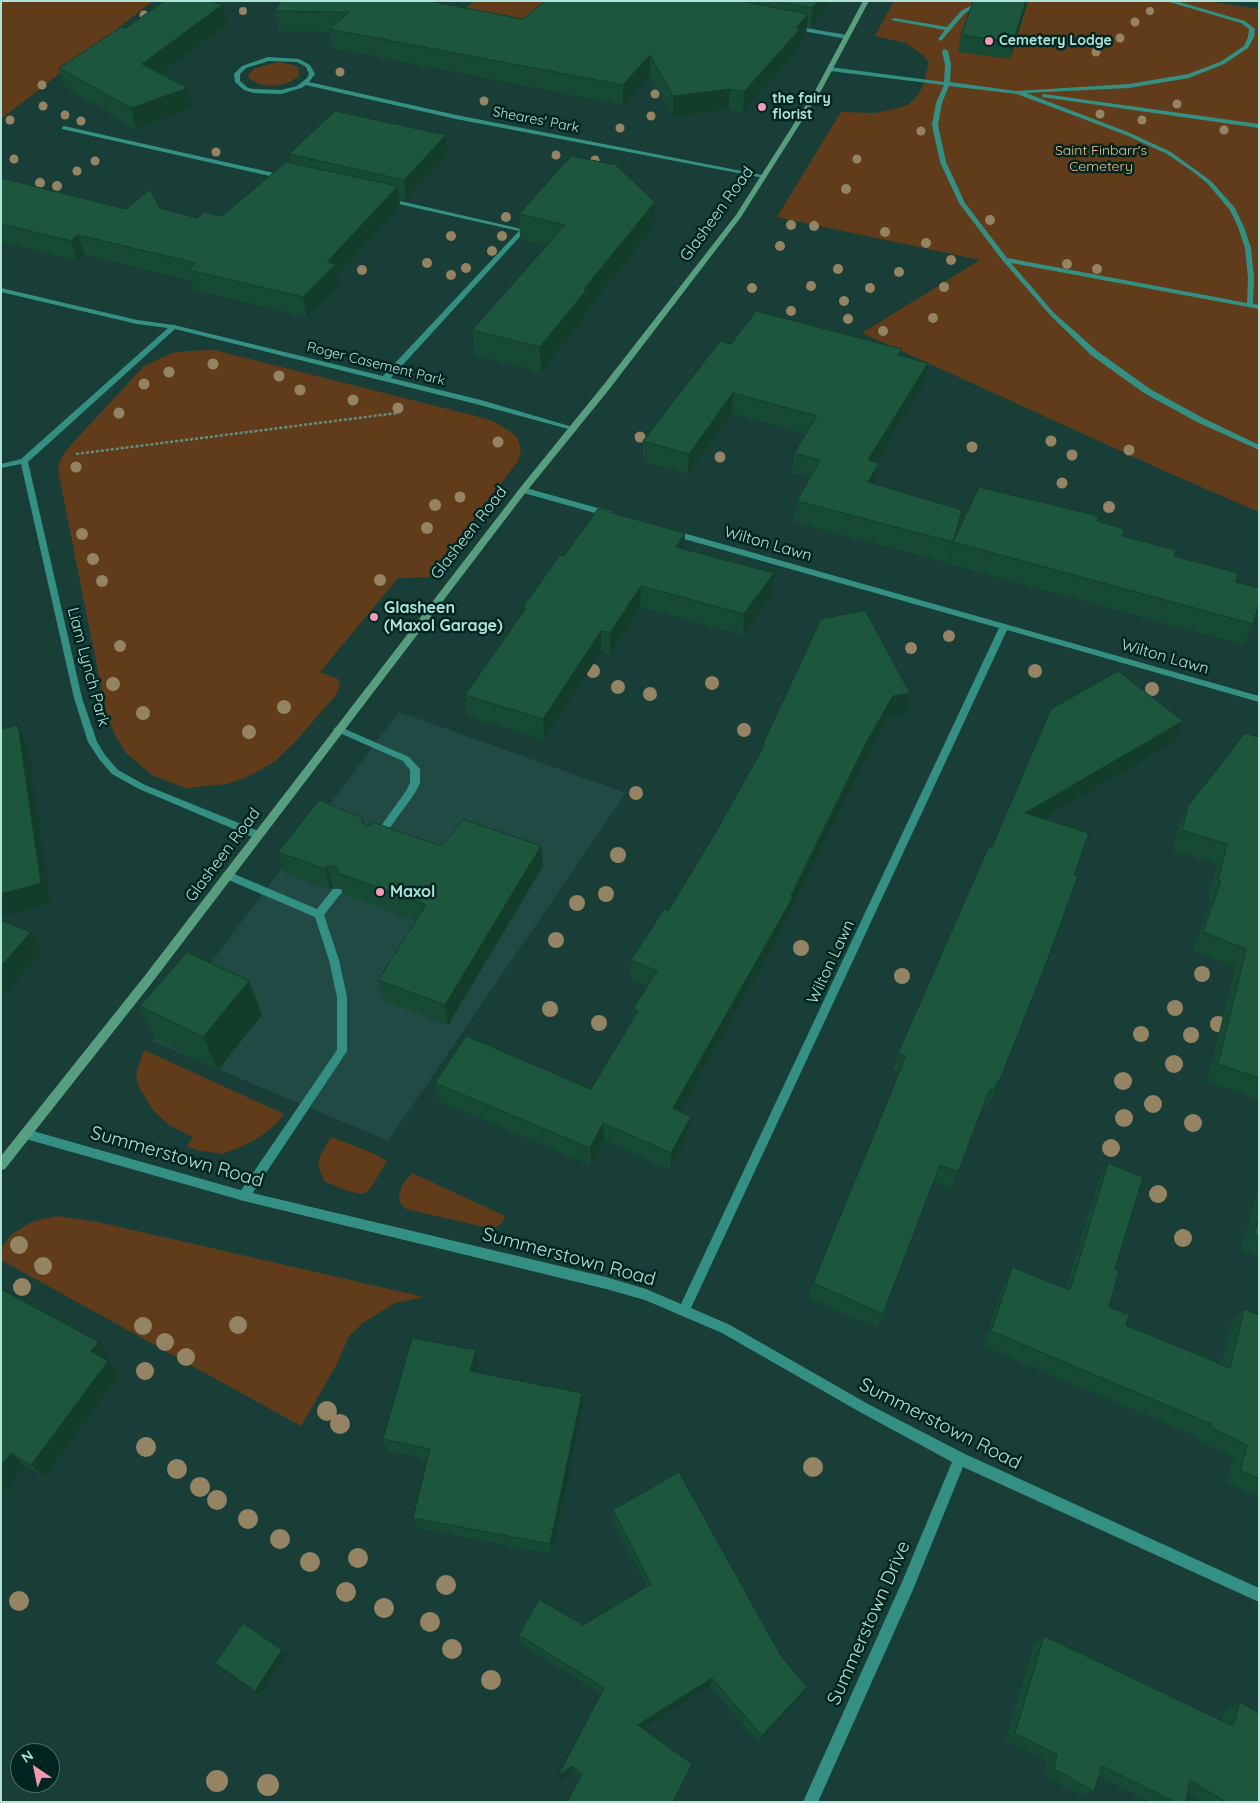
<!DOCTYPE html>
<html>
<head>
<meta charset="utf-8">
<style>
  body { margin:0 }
  #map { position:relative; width:1260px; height:1803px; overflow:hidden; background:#193e38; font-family:Quicksand,sans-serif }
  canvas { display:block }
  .frame { position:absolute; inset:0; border:2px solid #afe3d9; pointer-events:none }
  .north { position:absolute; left:10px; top:1743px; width:50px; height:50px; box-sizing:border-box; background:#002520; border:1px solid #46716a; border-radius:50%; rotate:326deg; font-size:14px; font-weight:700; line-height:20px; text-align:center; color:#afe3d9 }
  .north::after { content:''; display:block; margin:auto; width:18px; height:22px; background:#f19ab2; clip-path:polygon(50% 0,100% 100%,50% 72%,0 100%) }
</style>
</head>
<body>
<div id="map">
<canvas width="1260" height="1803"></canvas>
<div class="frame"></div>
<div class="north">N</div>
</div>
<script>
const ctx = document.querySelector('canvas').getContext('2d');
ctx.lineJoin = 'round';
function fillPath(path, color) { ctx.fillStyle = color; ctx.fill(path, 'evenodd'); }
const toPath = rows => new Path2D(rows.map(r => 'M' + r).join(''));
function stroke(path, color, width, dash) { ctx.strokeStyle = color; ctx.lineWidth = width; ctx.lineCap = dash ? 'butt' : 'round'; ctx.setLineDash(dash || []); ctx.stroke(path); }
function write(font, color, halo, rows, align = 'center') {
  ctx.font = font + ' Quicksand,sans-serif'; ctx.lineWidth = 5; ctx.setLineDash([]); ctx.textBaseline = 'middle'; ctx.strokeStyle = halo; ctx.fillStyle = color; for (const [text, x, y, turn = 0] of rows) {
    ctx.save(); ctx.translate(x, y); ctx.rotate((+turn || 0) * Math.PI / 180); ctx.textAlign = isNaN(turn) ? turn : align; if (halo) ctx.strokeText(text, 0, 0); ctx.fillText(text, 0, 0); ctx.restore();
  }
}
const built = toPath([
  [399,712,626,793,388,1141,152,1041]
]);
const green = toPath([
  [1,1,153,1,1,119],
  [475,1,562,1,522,36,449,21],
  [894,1,1206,1,1259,9,1259,512,1169,473,862,333,980,260,777,217,841,112,874,113,890,110,908,105,917,96,923,86,929,63,924,56,906,43,875,36],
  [278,62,294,65,298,68,299,76,288,83,273,86,258,84,249,78,248,75,255,68],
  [214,350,491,420,511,432,517,438,521,449,518,461,434,571,429,577,398,578,320,672,338,679,340,686,335,696,295,742,274,762,247,777,227,784,186,788,152,775,126,753,114,733,106,712,58,470,61,458,69,447,144,366,172,353,187,351],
  [144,1050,284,1114,274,1126,261,1136,243,1146,222,1154,196,1150,187,1146,193,1137,169,1125,153,1110,138,1085,136,1073],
  [331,1137,375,1154,387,1161,370,1189,364,1194,347,1191,324,1181,318,1165,320,1156],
  [412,1173,505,1216,502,1223,493,1229,406,1209,400,1203,399,1195,402,1185],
  [57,1216,98,1222,424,1297,395,1303,364,1322,349,1336,337,1364,301,1426,1,1260,1,1248,11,1235,31,1222]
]);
const path = toPath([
  [76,454,397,413]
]);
const service = toPath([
  [979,1,986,1,965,13,941,41,938,39,945,30,891,20,894,18,947,27,961,11,979,1],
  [1166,1,1176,1,1245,21,1255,29,1254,37,1248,48,1224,64,1189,78,1129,88,1026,93,1130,133,1171,152,1211,181,1235,208,1244,227,1251,248,1254,278,1253,304,1259,305,1259,309,1011,263,1054,313,1097,351,1150,389,1203,418,1259,445,1259,450,1197,422,1144,393,1091,355,1050,315,1003,261,959,203,940,162,932,125,936,103,944,85,830,71,827,69,830,67,944,82,945,65,942,51,945,49,948,51,951,65,950,82,1016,91,1129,84,1188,74,1220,62,1244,46,1248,37,1249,29,1241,23,1166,1],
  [949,86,1017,94,1126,135,1167,154,1192,171,1207,183,1230,210,1238,227,1245,248,1248,278,1247,303,1007,258,965,203,946,162,938,125,942,103,949,86],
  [1044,94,1259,124,1259,128,1042,97,1042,95,1044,94],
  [64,126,283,175,286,177,283,179,62,129,62,127,64,126],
  [387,198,526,230,388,381,385,381,381,379,382,377,519,231,385,201,384,200,387,198],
  [338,726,409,757,420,769,420,783,415,793,381,840,378,841,373,837,406,791,410,783,410,770,403,761,335,731,333,729,338,726],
  [227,871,317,909,333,889,341,889,342,892,324,915,339,960,347,997,347,1051,248,1200,244,1201,240,1200,238,1196,240,1192,337,1050,337,997,329,960,315,917,224,878,222,875,224,872,227,871]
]);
const minor = toPath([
  [794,26,847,35,850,37,847,39,792,29,791,28,794,26],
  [268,57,299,59,310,65,315,74,309,82,456,115,767,176,764,178,456,119,306,85,301,88,281,94,254,93,244,90,235,82,234,74,242,66,268,57],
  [269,61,297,62,306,67,309,74,307,78,297,86,281,90,254,89,248,88,240,81,240,74,246,68,269,61],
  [1,288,137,320,174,325,481,400,576,428,572,430,476,404,175,329,28,462,82,698,97,742,105,755,118,770,145,785,261,832,263,835,261,838,255,838,139,789,112,774,99,759,88,742,74,698,21,464,1,468,1,464,21,459,168,328,137,324,1,292,1,288],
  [520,488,526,488,612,512,613,514,612,516,606,516,520,492,520,488],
  [673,530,1259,696,1259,702,1007,630,691,1308,730,1325,868,1404,965,1454,1259,1588,1259,1602,963,1467,912,1592,818,1802,803,1802,902,1582,952,1462,860,1412,722,1333,645,1300,606,1289,244,1201,26,1139,22,1138,20,1134,22,1130,26,1129,244,1191,606,1277,646,1289,681,1304,999,628,670,535,669,533,673,530]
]);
const secondary = toPath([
  [863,1,869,1,822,89,741,217,611,387,526,492,151,984,5,1169,1,1170,1,1156,143,978,520,488,605,383,736,215,816,89,863,1]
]);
const trees = [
  [243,11,4],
  [1150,11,4],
  [144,15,4.5],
  [1135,22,4.5],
  [1120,38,4.5],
  [1096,52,4.5],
  [340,72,4.5],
  [42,85,4.5],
  [655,94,4.5],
  [484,101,4.5],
  [1177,104,4.5],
  [43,106,4.5],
  [1100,114,4.5],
  [65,115,4.5],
  [651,116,4.5],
  [10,120,4.5],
  [1142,120,4.5],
  [81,121,4.5],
  [620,128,4.5],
  [1224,130,4.5],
  [921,131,4.5],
  [216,152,4.5],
  [556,155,4.5],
  [14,159,4.5],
  [857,159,4.5],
  [595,160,4.5],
  [95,161,4.5],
  [77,171,4.5],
  [40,183,5],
  [57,186,5],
  [846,189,5],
  [506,217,5],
  [990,220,5],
  [791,225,5],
  [814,226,5],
  [885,232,5],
  [451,236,5],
  [502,236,5],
  [926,243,5],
  [780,246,5],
  [492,251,5],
  [951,260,5],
  [427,263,5],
  [1067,264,5],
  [466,268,5],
  [838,269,5],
  [1097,269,5],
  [362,270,5],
  [899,272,5],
  [451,275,5],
  [811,286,5],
  [944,287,5],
  [752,288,5],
  [870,288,5],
  [844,301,5],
  [791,311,5],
  [933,318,5],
  [848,319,5],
  [883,331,5],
  [213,364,5.5],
  [169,372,5.5],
  [279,376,5.5],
  [144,384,5.5],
  [300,390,5.5],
  [353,400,5.5],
  [398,408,5.5],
  [119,413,5.5],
  [640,437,5.5],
  [1051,441,5.5],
  [498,442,5.5],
  [972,447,5.5],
  [1129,450,5.5],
  [1072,455,5.5],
  [720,457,5.5],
  [76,467,5.5],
  [1062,483,5.5],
  [460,497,5.5],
  [435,505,6],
  [1109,507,6],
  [427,528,6],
  [82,534,6],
  [93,559,6],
  [380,580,6],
  [102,581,6],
  [949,636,6],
  [120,646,6],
  [911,648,6],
  [593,671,7],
  [1035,671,7],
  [712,683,7],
  [113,684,7],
  [618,687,7],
  [1152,689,7],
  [650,694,7],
  [284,707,7],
  [143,713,7],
  [744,730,7],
  [249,732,7],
  [636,793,7],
  [618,855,8],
  [606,894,8],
  [577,903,8],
  [556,940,8],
  [801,948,8],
  [1202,974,8],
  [902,976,8],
  [1175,1008,8],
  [550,1009,8],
  [599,1023,8],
  [1218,1024,8],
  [1141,1034,8],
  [1191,1035,8],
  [1174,1064,9],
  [1123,1081,9],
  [1153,1104,9],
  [1124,1118,9],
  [1193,1123,9],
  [1111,1148,9],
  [1158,1194,9],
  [1183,1238,9],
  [19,1245,9],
  [43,1266,9],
  [22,1287,9],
  [238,1325,9],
  [143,1326,9],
  [165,1342,9],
  [186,1357,9],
  [145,1371,9],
  [327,1411,10],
  [340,1424,10],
  [146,1447,10],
  [813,1467,10],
  [177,1469,10],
  [200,1487,10],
  [217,1500,10],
  [248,1519,10],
  [280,1539,10],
  [358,1558,10],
  [310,1562,10],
  [446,1585,10],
  [346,1592,10],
  [19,1601,10],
  [384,1608,10],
  [430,1622,10],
  [452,1649,10],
  [491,1680,10],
  [217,1781,11],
  [268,1785,11]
];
const wall = toPath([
  [281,1,434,1,433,2,523,19,545,1,830,1,824,11,811,28,807,27,806,33,799,42,799,49,743,112,729,109,673,116,650,76,623,105,332,48,329,32,278,31,274,11],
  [1028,1,1010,59,958,52,961,35],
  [223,4,227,24,161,74,192,108,136,129,65,87,59,68,126,28],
  [446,135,448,154,406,200,399,198,400,206,338,274,340,284,307,317,194,290,192,281,85,255,78,261,1,242,1,178,126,209,160,208,197,218,222,216,290,163,289,154],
  [519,214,654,227,587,311,587,314,541,372,475,355,472,330,547,245,520,239],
  [731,344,901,356,924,384,876,462,879,463,875,484,957,530,955,540,1098,522,1125,529,1122,536,1174,556,1236,582,1253,624,1244,645,949,564,952,550,948,563,794,522,797,501,810,478,792,473,794,453,805,434,732,413,688,474,643,462,643,441],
  [685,550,772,594,743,635,640,607,610,655,601,652,544,740,467,716,465,695,523,612,523,607,564,556],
  [821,619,906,714,889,717,863,763,791,909,790,916,680,1112,689,1134,670,1170,604,1140,591,1165,439,1101,435,1083,591,1089,633,1020,633,1009,647,986,631,979,631,960,668,911,714,835,762,750,762,746],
  [1259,737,1259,1100,1207,1081,1235,967,1193,951,1211,900,1207,899,1217,864,1172,850,1179,826,1188,806],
  [1174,742,1043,818,1074,875,1047,961,992,1099,990,1099,987,1108,983,1106,951,1189,934,1182,877,1328,809,1298,813,1283,899,1073,893,1070,898,1053,992,847],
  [363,818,364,823,367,826,442,846,543,866,448,1025,382,1000,378,980,416,921,343,894,341,887,333,887,330,889,284,873,278,852],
  [140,1006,262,1015,218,1070,157,1040],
  [1108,1163,1115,1269,1109,1307,1126,1325,1221,1364,1231,1324,1244,1309,1259,1315,1259,1497,1226,1482,1233,1457,1197,1440,1198,1437,983,1346,1004,1283,1012,1267,1066,1288,1099,1180],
  [1259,1185,1259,1257,1241,1250],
  [1,1289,110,1356,107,1360,119,1375,45,1477,25,1466,1,1498],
  [479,1363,477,1373,583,1406,552,1554,417,1528,413,1518,427,1459,388,1451,383,1439],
  [613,1510,781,1656,803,1694,759,1743,710,1686,643,1728,692,1764,690,1770,580,1777,574,1772,559,1781,558,1776,601,1693,521,1644,519,1635,583,1625,647,1587,613,1521],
  [1044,1636,1221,1721,1225,1710,1240,1702,1259,1802,1202,1802,1188,1793,1175,1802,1150,1802,1099,1776,1094,1791,1082,1796,1043,1775,1046,1761,1005,1740,1034,1645]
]);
const shadedWall = toPath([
  [818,1,830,1,824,11,811,28,812,8],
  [1026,1,1028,1,1010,59,1013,42],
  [223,4,227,24,147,84,142,64],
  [808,14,806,33,799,42,799,49,743,112,744,92],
  [650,55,650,76,623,105,623,85],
  [188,88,192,108,136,129,131,108],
  [730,89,729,109,673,116,673,96],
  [446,135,448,154,406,200,404,180],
  [398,186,400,206,338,274,340,284,307,317,303,297,327,262],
  [655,202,654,227,587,311,587,314,541,372,540,347,584,289],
  [78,235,85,255,78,261,71,241],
  [928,363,924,384,865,481,868,460],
  [733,393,732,413,688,474,689,454],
  [879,463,875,483,865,503,868,482],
  [962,510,957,530,948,563,953,542],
  [685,533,684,554,676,547],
  [774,573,772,594,743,635,744,614],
  [641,586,640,607,610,655,610,633],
  [601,631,601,652,544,740,543,719],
  [910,693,906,714,889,717,863,763,791,909,790,916,672,1126,673,1108,791,896,866,743,893,696],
  [1183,721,1174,742,1018,833,1025,813],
  [18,725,28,746,51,903,1,917,1,894],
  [541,846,543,866,448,1025,445,1005],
  [327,866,333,887,330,889,325,869],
  [31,932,42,952,1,999,1,966],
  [249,981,262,1015,218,1070,203,1037],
  [691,1117,689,1134,670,1170,671,1153],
  [603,1123,604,1140,591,1165,590,1148],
  [99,1342,110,1356,103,1366,91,1351],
  [476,1350,479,1363,473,1384,470,1371],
  [108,1361,119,1375,45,1477,31,1465],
  [582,1393,583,1406,552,1554,550,1544],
  [11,1453,25,1466,1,1498,1,1466],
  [282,1650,286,1654,260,1695,255,1691],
  [712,1678,710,1686,638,1731,638,1725],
  [807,1687,803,1694,759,1743,762,1736],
  [692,1764,690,1770,674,1802,673,1802],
  [572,1766,574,1772,559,1781,558,1776]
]);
const building = toPath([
  [164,1,207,1,223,4,142,64,188,88,131,108,59,68,121,27,126,28,164,1],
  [281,1,429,1,523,19,545,1,741,1,808,14,796,28,800,29,744,92,730,89,673,96,650,55,623,85,329,29,349,12,274,11,281,1],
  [775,1,818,1,812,8,775,1],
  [973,1,1026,1,1013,42,961,35,973,1],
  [335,111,446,135,404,180,289,154,335,111],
  [571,156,616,165,655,202,584,289,587,289,540,347,472,330,565,225,519,214,571,156],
  [286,162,398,186,327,262,336,264,303,297,189,270,196,263,78,235,71,241,1,224,1,178,126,209,150,189,160,208,197,218,204,212,222,216,286,162],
  [756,311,902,349,898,355,928,363,868,460,879,463,868,482,962,510,953,542,797,501,820,460,794,453,817,416,733,393,689,454,643,441,720,341,731,344,756,311],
  [979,487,1099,516,1097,521,1125,529,1122,536,1176,550,1174,556,1238,573,1236,582,1259,588,1259,604,1253,624,953,542,979,487],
  [598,509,685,533,676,547,774,573,744,614,641,586,610,633,601,631,543,719,465,695,526,608,523,607,560,555,564,556,598,509],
  [865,610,910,693,893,696,866,743,791,896,793,897,673,1108,691,1117,671,1153,603,1123,590,1148,435,1083,466,1036,591,1089,638,1011,633,1009,657,971,631,960,664,909,668,911,714,835,764,746,762,746,821,619,865,610],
  [1118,671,1183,721,1025,813,1089,833,1074,875,1078,876,1047,961,999,1082,997,1081,994,1090,990,1089,958,1172,940,1165,883,1314,813,1283,906,1056,898,1053,989,846,992,847,1051,709,1118,671],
  [18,725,41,883,1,894,1,729,18,725],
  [1245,733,1259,737,1259,1078,1218,1064,1246,949,1203,932,1221,881,1218,880,1227,844,1182,830,1188,806,1245,733],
  [319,800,363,818,361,821,367,826,375,823,442,846,463,819,541,846,445,1005,378,980,426,905,338,873,337,867,327,866,325,869,278,852,319,800],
  [1,920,31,932,1,966,1,920],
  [187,952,249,981,203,1037,140,1006,187,952],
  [1108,1163,1143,1177,1115,1269,1119,1271,1109,1307,1129,1315,1126,1325,1230,1368,1244,1309,1259,1315,1259,1479,1240,1470,1247,1445,1210,1427,1211,1424,991,1331,1012,1267,1070,1290,1108,1163],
  [1259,1216,1259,1237,1254,1235,1259,1216],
  [1,1289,99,1342,91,1351,108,1361,31,1465,11,1453,1,1466,1,1289],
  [412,1338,476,1350,470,1371,582,1393,550,1544,413,1518,430,1449,383,1439,412,1338],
  [679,1472,781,1656,807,1687,762,1736,712,1678,638,1725,692,1764,673,1802,567,1802,582,1774,572,1766,558,1776,604,1688,519,1635,539,1599,583,1625,651,1584,613,1510,679,1472],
  [243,1623,282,1650,255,1691,215,1663,243,1623],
  [1044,1636,1233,1726,1240,1702,1259,1713,1259,1802,1226,1802,1190,1780,1186,1802,1175,1802,1102,1766,1094,1791,1054,1769,1057,1755,1015,1733,1044,1636]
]);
const markers = [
  [989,41,5,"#f19ab2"],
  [762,107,5,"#f19ab2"],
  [374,617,5,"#f19ab2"],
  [380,892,5,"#f19ab2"]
];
const farPoinames = [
  ["Cemetery Lodge",999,41],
  ["the fairy",772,99],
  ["florist",772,115]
];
const farStreetnames = [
  ["Sheares' Park",536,120,11],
  ["Roger Casement Park",376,364,14]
];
const farParknames = [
  ["Saint Finbarr's",1101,151],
  ["Cemetery",1101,167]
];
const streetNames = [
  ["Glasheen Road",717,214,-54],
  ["Glasheen Road",469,533,-52],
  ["Wilton Lawn",768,544,16],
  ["Wilton Lawn",1165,657,16],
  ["Liam Lynch Park",88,667,75],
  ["Glasheen Road",223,855,-53],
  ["Wilton Lawn",831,962,-65]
];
const poiNames = [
  ["Glasheen",384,608],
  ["(Maxol Garage)",384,626],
  ["Maxol",390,892]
];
const nearStreetnames = [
  ["Summerstown Road",177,1157,16],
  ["Summerstown Road",569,1257,15],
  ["Summerstown Road",940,1424,27],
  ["Summerstown Drive",869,1623,-66]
];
fillPath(built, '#204a43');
fillPath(green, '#603c1a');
stroke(path, '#638f87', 2.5, [3, 2]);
fillPath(service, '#349083');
fillPath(minor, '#349083');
fillPath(secondary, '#579e7f');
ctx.fillStyle = '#958464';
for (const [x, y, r] of trees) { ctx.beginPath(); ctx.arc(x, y, r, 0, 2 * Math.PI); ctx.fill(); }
fillPath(wall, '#174a34');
fillPath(shadedWall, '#133c2b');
fillPath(building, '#1b563d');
stroke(building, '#133c2b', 1);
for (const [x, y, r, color] of markers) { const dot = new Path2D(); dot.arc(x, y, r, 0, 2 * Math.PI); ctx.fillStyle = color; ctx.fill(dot); stroke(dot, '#002520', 2); }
write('bold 14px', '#afe3d9', '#002520', farPoinames, 'left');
write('14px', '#afe3d9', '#002520', farStreetnames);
write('14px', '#fabd88', '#002520', farParknames);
write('16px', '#afe3d9', '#002520', streetNames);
write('bold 16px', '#afe3d9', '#002520', poiNames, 'left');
write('19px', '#afe3d9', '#002520', nearStreetnames);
</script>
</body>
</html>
